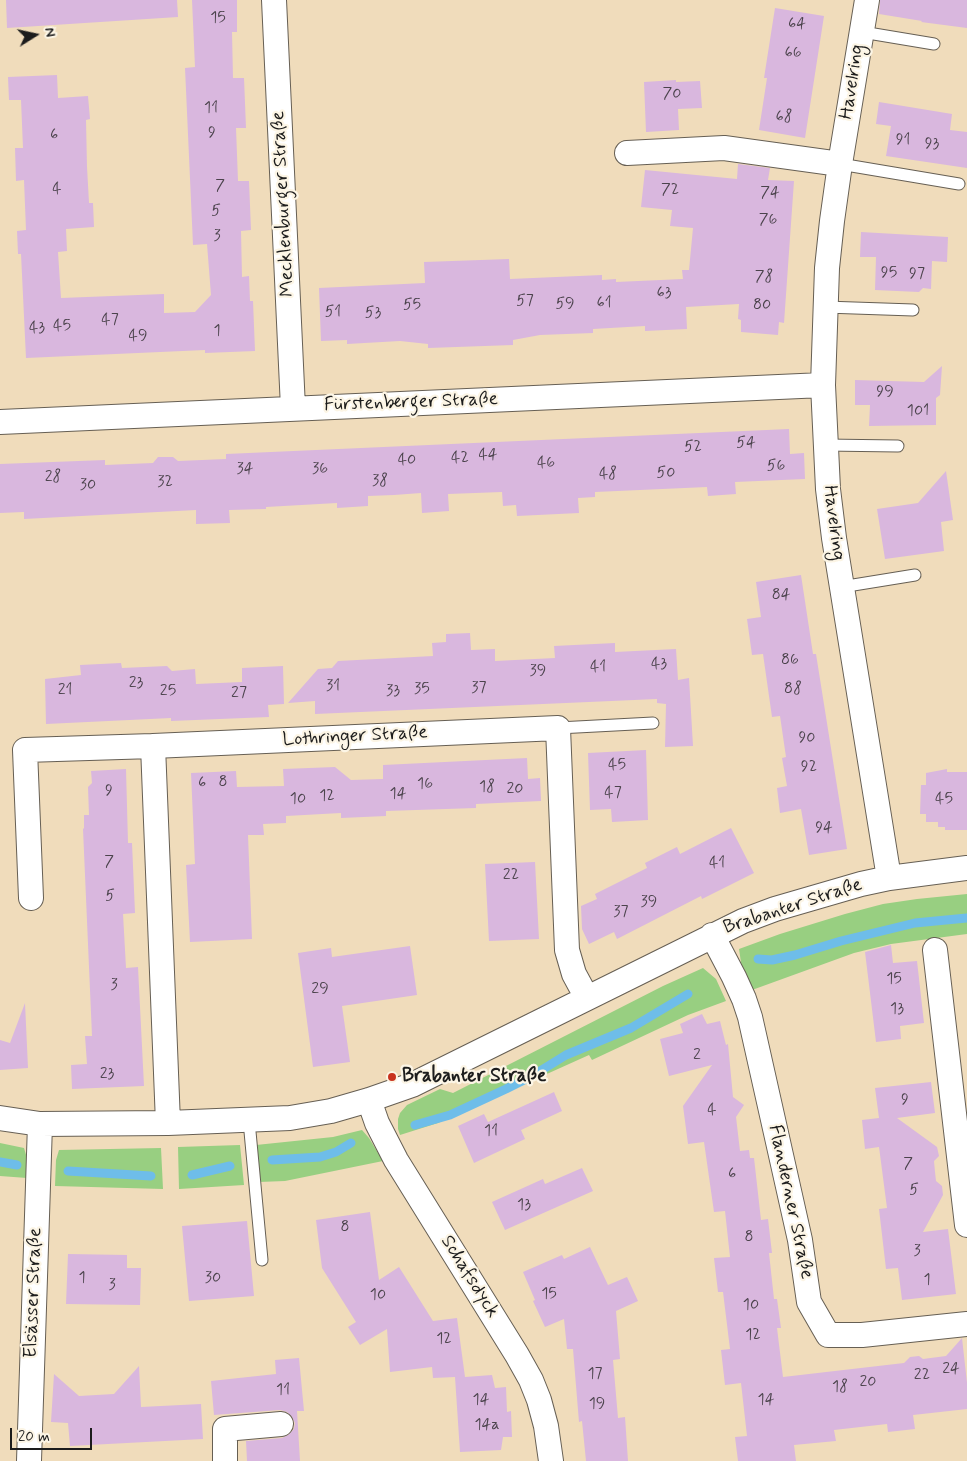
<!DOCTYPE html>
<html>
<head>
<meta charset="utf-8">
<style>
  body { margin:0 }
  #map { position:relative; width:967px; height:1461px; overflow:hidden; background:#f0dcbb; font-family:Mynerve,sans-serif }
  canvas { display:block }
  .north { position:absolute; left:10px; top:10px; width:50px; height:50px; -webkit-text-stroke:4px #fcf5e5; paint-order:stroke; rotate:80deg; font-size:14px; font-weight:700; line-height:20px; text-align:center; color:#1c1c1c }
  .north::after { content:''; display:block; margin:auto; width:18px; height:22px; background:#1c1c1c; clip-path:polygon(50% 0,100% 100%,50% 72%,0 100%) }
  .scale { position:absolute; left:10px; top:1428px; width:82px; height:22px; box-sizing:border-box; border:2px solid #1c1c1c; border-top:0; padding-left:6px; font-size:15px; line-height:18px; white-space:nowrap; color:#1c1c1c; -webkit-text-stroke:4px #fcf5e5; paint-order:stroke }
</style>
</head>
<body>
<div id="map">
<canvas width="967" height="1461"></canvas>
<div class="north">N</div>
<div class="scale">20 m</div>
</div>
<script>
const ctx = document.querySelector('canvas').getContext('2d');
ctx.lineJoin = 'round';
function fillPath(path, color) { ctx.fillStyle = color; ctx.fill(path, 'evenodd'); }
const toPath = rows => new Path2D(rows.map(r => 'M' + r).join(''));
function stroke(path, color, width, dash) { ctx.strokeStyle = color; ctx.lineWidth = width; ctx.lineCap = dash ? 'butt' : 'round'; ctx.setLineDash(dash || []); ctx.stroke(path); }
function write(font, color, halo, rows, align = 'center') {
  ctx.font = font + ' Mynerve,sans-serif'; ctx.lineWidth = 4.5; ctx.setLineDash([]); ctx.textBaseline = 'middle'; ctx.strokeStyle = halo; ctx.fillStyle = color; for (const [text, x, y, turn = 0] of rows) {
    ctx.save(); ctx.translate(x, y); ctx.rotate((+turn || 0) * Math.PI / 180); ctx.textAlign = isNaN(turn) ? turn : align; if (halo) ctx.strokeText(text, 0, 0); ctx.fillText(text, 0, 0); ctx.restore();
  }
}
const green = toPath([
  [967,894,967,934,891,944,854,953,752,990,742,969,739,949,780,934,845,914,883,904,917,899],
  [703,968,716,979,726,1001,688,1015,592,1060,589,1055,438,1123,400,1135,398,1129,398,1119,400,1113,407,1105,440,1089,453,1093,663,986],
  [362,1130,369,1138,383,1161,285,1181,259,1182,256,1145,333,1137],
  [0,1143,24,1148,27,1158,27,1178,0,1176],
  [240,1145,244,1185,179,1189,178,1147],
  [161,1148,163,1189,55,1186,56,1160,59,1150]
]);
const stream = toPath([
  [758,959,772,960,795,955,841,941,915,923,967,918],
  [415,1125,450,1115,506,1089,532,1076,566,1055,631,1028,688,994],
  [272,1160,320,1157,336,1152,351,1143],
  [0,1162,17,1165],
  [68,1171,151,1176],
  [192,1175,230,1166]
]);
const building = toPath([
  [6,0,177,0,178,17,7,28],
  [192,0,237,0,237,32,232,32,233,78,244,78,246,128,236,128,238,181,249,181,251,230,241,231,242,277,249,276,250,301,253,301,255,351,205,353,205,350,26,358,21,254,18,254,17,231,26,230,24,180,16,181,15,148,23,148,21,100,9,100,8,77,57,75,58,98,88,96,90,119,86,120,87,167,89,203,93,203,94,227,66,229,67,251,58,252,61,298,164,294,164,313,195,312,211,295,207,244,193,245,185,68,195,67],
  [880,0,967,0,967,28,921,22,922,21,879,14],
  [775,8,824,16,805,138,759,130,767,78,764,78],
  [676,80,676,82,700,81,702,108,678,109,679,130,646,132,644,82],
  [879,102,952,114,950,130,967,132,967,168,886,156,891,126,876,124],
  [738,164,770,168,768,180,794,181,784,323,779,322,778,335,741,332,741,320,738,319,739,304,686,307,687,329,645,331,645,326,593,329,593,333,540,335,513,340,513,345,428,348,428,344,400,341,347,344,347,340,321,341,319,288,425,283,424,262,509,259,510,279,602,275,602,280,616,279,616,282,683,279,682,270,689,270,693,228,670,226,672,210,641,207,645,170,737,179],
  [861,232,948,237,947,262,932,261,931,289,923,288,919,292,875,290,876,257,860,257],
  [942,366,940,395,936,398,936,425,869,426,870,405,855,405,855,380,924,382],
  [789,429,790,454,804,453,805,479,735,482,736,494,708,496,707,487,595,492,595,497,578,498,579,513,517,516,516,505,503,506,502,492,448,494,449,511,422,513,421,493,394,495,368,496,368,506,337,508,337,503,266,507,266,509,229,510,230,523,196,524,196,510,24,519,24,512,0,513,0,464,105,460,105,465,153,463,158,457,173,457,178,461,226,459,226,454],
  [946,471,953,520,941,522,944,551,885,559,877,509,918,503],
  [801,575,813,654,816,654,847,849,809,855,801,809,780,813,777,788,787,786,782,758,786,757,780,716,772,717,763,654,752,655,747,619,761,617,756,582],
  [470,633,471,650,495,649,495,661,555,658,554,646,615,643,615,652,676,649,678,680,689,678,693,746,665,747,666,704,657,703,657,699,315,714,315,701,288,703,318,669,332,668,338,661,433,656,432,643,446,642,446,634],
  [121,663,122,668,167,666,172,671,195,669,196,684,242,682,242,668,283,666,284,704,268,705,269,717,171,721,171,718,46,724,45,679,81,675,80,665],
  [646,750,648,820,612,822,611,809,590,810,588,753],
  [527,758,528,779,540,778,541,801,476,804,476,808,386,811,386,816,341,818,341,813,286,816,286,823,263,824,264,835,248,835,252,939,190,942,186,865,195,864,191,773,236,771,237,787,284,786,283,769,335,767,351,780,383,779,383,765],
  [126,769,128,843,132,843,135,913,123,914,126,968,138,967,144,1086,72,1089,71,1065,87,1064,85,1036,92,1036,83,829,84,828,84,815,89,815,88,787,92,783,91,771],
  [947,769,947,772,967,772,967,830,945,830,945,827,938,827,938,822,926,822,926,814,920,814,921,785,926,785,926,773],
  [731,828,754,873,702,899,701,896,617,939,614,932,589,944,582,929,581,906,597,899,595,894,647,868,645,863,677,847,680,854],
  [535,862,539,939,489,941,485,864],
  [891,945,893,963,917,961,924,1023,900,1026,901,1039,876,1042,865,952],
  [410,946,417,995,342,1006,350,1062,313,1067,298,953,331,948,332,957],
  [25,1003,28,1068,0,1070,0,1040,10,1043],
  [702,1014,707,1024,720,1021,726,1045,728,1044,733,1097,744,1105,736,1117,740,1151,749,1150,750,1158,754,1158,761,1220,768,1219,772,1253,769,1253,774,1299,777,1299,781,1328,777,1328,783,1377,904,1363,910,1357,919,1356,923,1359,946,1356,962,1338,967,1383,967,1409,913,1415,915,1429,888,1432,887,1424,834,1430,836,1441,794,1445,796,1461,738,1461,735,1437,747,1436,741,1383,725,1385,721,1350,730,1349,723,1292,718,1292,714,1258,730,1257,725,1211,714,1212,704,1142,688,1144,683,1106,712,1065,669,1076,660,1039,683,1033,680,1024],
  [931,1082,935,1113,897,1118,937,1147,939,1156,934,1161,935,1172,936,1181,942,1186,943,1195,923,1232,948,1229,956,1294,902,1300,898,1268,886,1269,879,1209,887,1208,879,1147,865,1149,862,1120,879,1118,875,1088],
  [554,1092,562,1111,521,1130,525,1139,474,1163,458,1126,484,1114,488,1122],
  [582,1168,593,1191,505,1230,492,1202,543,1179,545,1184],
  [370,1212,379,1280,399,1267,433,1321,457,1318,465,1377,492,1375,495,1388,506,1387,507,1412,511,1411,512,1437,503,1437,501,1450,460,1452,455,1377,433,1378,432,1367,390,1372,387,1329,360,1345,348,1327,356,1322,322,1268,316,1220],
  [247,1221,254,1296,189,1301,182,1226],
  [590,1247,608,1285,627,1277,638,1301,616,1311,620,1359,613,1360,618,1418,625,1417,628,1461,586,1461,582,1421,579,1422,573,1349,567,1349,564,1319,545,1327,533,1301,535,1300,523,1272,562,1255,564,1259],
  [68,1254,127,1255,127,1268,141,1268,140,1305,66,1304],
  [299,1358,304,1411,297,1411,300,1461,247,1461,246,1441,282,1438,288,1435,294,1429,295,1423,292,1417,287,1412,280,1410,214,1415,211,1381,276,1374,275,1360],
  [139,1366,141,1407,201,1404,203,1439,70,1446,68,1423,51,1422,54,1374,79,1396,114,1394]
]);
const service = toPath([
  [862,32,934,44],
  [840,164,959,184],
  [825,307,913,310],
  [825,445,898,446],
  [841,587,915,575],
  [558,728,653,723],
  [249,1121,262,1260]
]);
const minor = toPath([
  [274,0,293,408],
  [867,0,840,164,832,221,827,268,823,385,828,489,834,538,889,878],
  [627,153,724,148,840,164],
  [0,422,823,385],
  [31,898,25,750,153,746],
  [712,935,734,977,744,999,750,1017,800,1240,809,1302,828,1335,862,1335,967,1324],
  [935,950,967,1225],
  [369,1100,377,1123,396,1160,517,1355,531,1380,539,1400,546,1426,551,1461],
  [0,1118,40,1124,168,1123,290,1118,331,1111,369,1100,412,1085,743,921,775,909,861,884,889,878,967,868],
  [168,1123,153,746,558,728,567,950,574,974,587,998],
  [29,1461,40,1124],
  [225,1461,225,1429,281,1424]
]);
const markers = [
  [392,1077,5,"#c8321e"]
];
const numberNames = [
  ["15",218,19],
  ["64",797,25],
  ["66",793,54],
  ["70",672,95],
  ["11",211,109],
  ["68",784,118],
  ["9",212,134],
  ["6",54,136],
  ["91",903,141],
  ["93",932,145],
  ["7",220,187],
  ["4",57,190],
  ["72",670,191],
  ["74",770,194],
  ["5",216,212],
  ["76",768,221],
  ["3",217,237],
  ["95",889,274],
  ["97",917,275],
  ["78",764,278],
  ["63",664,294],
  ["57",525,302],
  ["61",604,304],
  ["59",565,305],
  ["55",412,306],
  ["80",762,306],
  ["51",333,313],
  ["53",373,314],
  ["47",110,321],
  ["45",62,327],
  ["43",37,329],
  ["1",217,332],
  ["49",138,337],
  ["99",885,393],
  ["101",918,412],
  ["54",746,444],
  ["52",693,448],
  ["44",488,456],
  ["42",460,459],
  ["40",407,461],
  ["46",546,464],
  ["56",776,467],
  ["34",245,470],
  ["36",320,470],
  ["50",666,474],
  ["48",608,475],
  ["28",53,478],
  ["38",380,482],
  ["32",165,483],
  ["30",88,486],
  ["84",781,596],
  ["86",790,661],
  ["43",659,665],
  ["41",598,668],
  ["39",538,672],
  ["23",136,684],
  ["31",333,687],
  ["37",479,689],
  ["35",422,690],
  ["88",793,690],
  ["21",65,691],
  ["25",168,692],
  ["33",393,692],
  ["27",239,694],
  ["90",807,739],
  ["45",617,766],
  ["92",809,768],
  ["8",223,783],
  ["6",202,784],
  ["16",425,785],
  ["18",487,788],
  ["20",515,790],
  ["9",109,792],
  ["47",613,794],
  ["14",398,795],
  ["12",327,797],
  ["10",298,800],
  ["45",944,800],
  ["94",824,829],
  ["7",109,863],
  ["41",717,864],
  ["22",511,876],
  ["5",110,897],
  ["39",649,903],
  ["37",621,913],
  ["15",894,980],
  ["3",114,986],
  ["29",320,990],
  ["13",897,1010],
  ["2",697,1056],
  ["23",107,1075],
  ["9",905,1101],
  ["4",712,1111],
  ["11",491,1132],
  ["7",908,1165],
  ["6",732,1175],
  ["5",914,1191],
  ["13",524,1206],
  ["8",345,1228],
  ["8",749,1238],
  ["3",917,1252],
  ["1",82,1279],
  ["30",213,1279],
  ["1",927,1281],
  ["3",112,1286],
  ["15",549,1295],
  ["10",378,1296],
  ["10",751,1306],
  ["12",753,1336],
  ["12",444,1340],
  ["24",951,1370],
  ["17",595,1375],
  ["22",922,1376],
  ["20",868,1383],
  ["18",840,1388],
  ["11",283,1391],
  ["14",481,1401],
  ["14",766,1401],
  ["19",597,1405],
  ["14a",487,1426]
];
const streetNames = [
  ["Havelring",853,82,-81],
  ["Mecklenburger Straße",284,204,-93],
  ["Fürstenberger Straße",411,403,-2],
  ["Havelring",833,523,83],
  ["Lothringer Straße",355,737,-3],
  ["Brabanter Straße",793,907,-18],
  ["Flanderner Straße",790,1202,78],
  ["Schafsdyck",469,1277,58],
  ["Elsässer Straße",34,1293,-88]
];
const poiNames = [
  ["Brabanter Straße",402,1077]
];
fillPath(green, '#98cf81');
stroke(stream, '#6ebde9', 9);
fillPath(building, '#d9b7de');
stroke(service, '#665f54', 13);
stroke(minor, '#665f54', 26);
stroke(service, '#fff', 11);
stroke(minor, '#fff', 24);
for (const [x, y, r, color] of markers) { const dot = new Path2D(); dot.arc(x, y, r, 0, 2 * Math.PI); ctx.fillStyle = color; ctx.fill(dot); stroke(dot, '#fcf5e5', 2); }
write('16px', '#4b434c', null, numberNames);
write('19px', '#1c1c1c', '#fcf5e5', streetNames);
write('bold 19px', '#1c1c1c', '#fcf5e5', poiNames, 'left');
</script>
</body>
</html>
